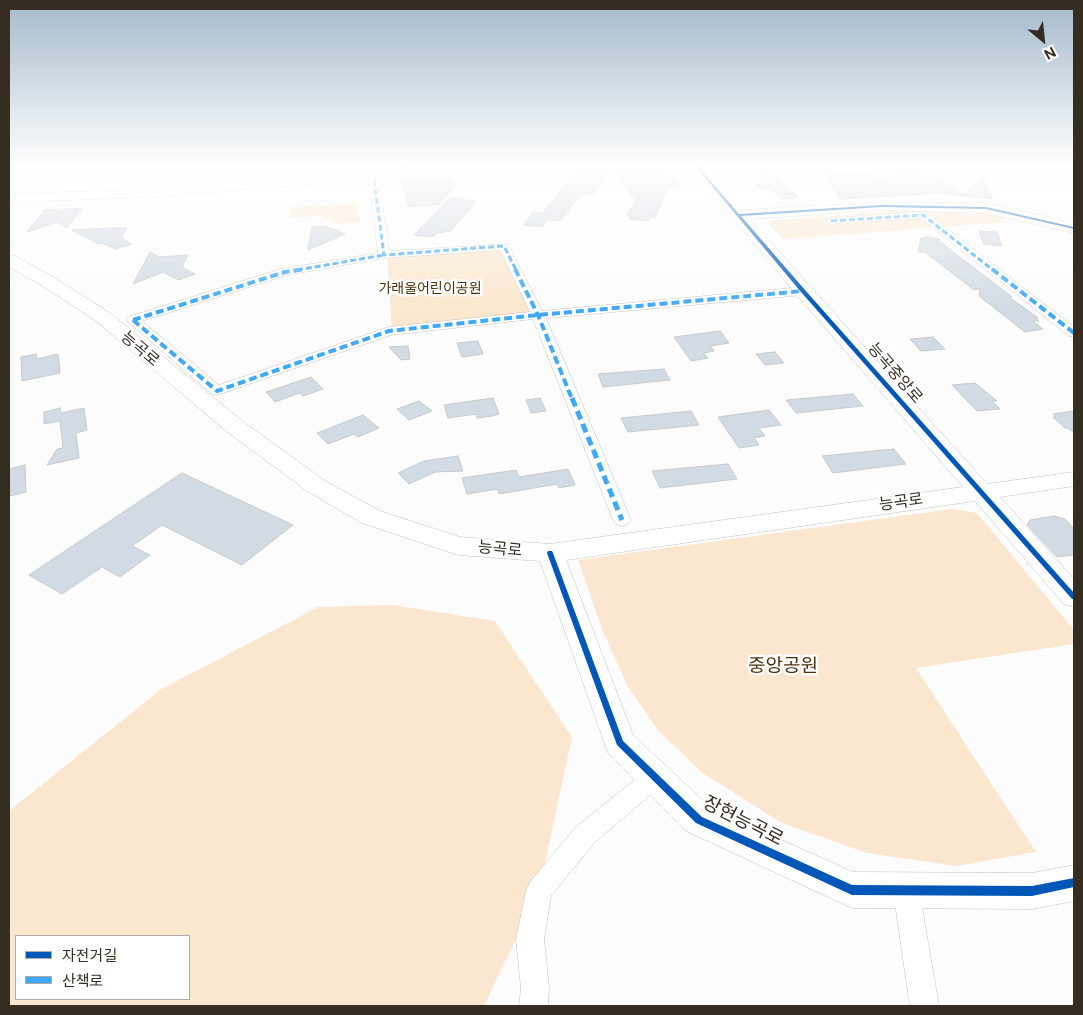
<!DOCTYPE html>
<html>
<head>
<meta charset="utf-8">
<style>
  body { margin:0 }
  #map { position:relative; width:1083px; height:1015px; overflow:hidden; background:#fcfcfc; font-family:"Public Sans","Noto Sans KR",sans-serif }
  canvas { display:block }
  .frame { position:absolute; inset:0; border:10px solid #362d22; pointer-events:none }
  .legend { position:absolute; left:15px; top:935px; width:175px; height:65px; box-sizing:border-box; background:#fff; border:1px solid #afaba7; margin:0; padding:6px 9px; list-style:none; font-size:15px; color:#362d22 }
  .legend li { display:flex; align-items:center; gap:10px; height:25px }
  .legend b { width:25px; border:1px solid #afaba7 }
  .north { position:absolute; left:1018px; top:15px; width:50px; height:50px; -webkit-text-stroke:4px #fff; paint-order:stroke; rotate:152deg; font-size:14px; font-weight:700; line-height:20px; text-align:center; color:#362d22 }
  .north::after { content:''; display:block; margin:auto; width:18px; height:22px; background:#362d22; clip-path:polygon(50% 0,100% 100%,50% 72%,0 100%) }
</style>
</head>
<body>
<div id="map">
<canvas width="1083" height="1015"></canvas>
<div class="frame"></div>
<ul class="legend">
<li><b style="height:6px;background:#0057b8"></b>자전거길</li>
<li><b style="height:6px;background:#3fa9f5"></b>산책로</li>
</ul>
<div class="north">N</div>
</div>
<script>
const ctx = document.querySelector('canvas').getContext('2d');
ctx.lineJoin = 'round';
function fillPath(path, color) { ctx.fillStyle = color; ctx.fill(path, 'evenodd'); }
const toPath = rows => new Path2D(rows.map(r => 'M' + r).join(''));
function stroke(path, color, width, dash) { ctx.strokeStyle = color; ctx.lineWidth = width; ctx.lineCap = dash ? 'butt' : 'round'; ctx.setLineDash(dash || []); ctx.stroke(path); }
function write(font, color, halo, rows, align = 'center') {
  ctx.font = font + ' "Public Sans","Noto Sans KR",sans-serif'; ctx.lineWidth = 5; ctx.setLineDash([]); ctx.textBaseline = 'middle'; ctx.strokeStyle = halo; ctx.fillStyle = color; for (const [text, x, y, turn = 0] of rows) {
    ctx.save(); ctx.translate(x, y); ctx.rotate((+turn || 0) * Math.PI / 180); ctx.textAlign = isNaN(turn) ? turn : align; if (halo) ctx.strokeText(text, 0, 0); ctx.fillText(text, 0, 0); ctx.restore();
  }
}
const green = toPath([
  [358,203,360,222,339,224,321,216,289,218,290,207],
  [905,210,959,210,1002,216,1007,222,784,239,768,224,774,220],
  [504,247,534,313,392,329,387,257],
  [952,509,977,513,1074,630,1074,644,916,668,1036,852,956,866,867,853,782,823,701,772,657,729,628,687,602,629,578,560],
  [393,605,495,621,572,737,539,891,484,1006,9,1006,9,811,160,690,318,607],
  [16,936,189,936,189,999,16,999]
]);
const building = toPath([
  [602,166,662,166,681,186,668,187,655,218,650,217,648,221,629,219,631,215,627,215,636,200,611,168,594,193,579,196,561,220,547,220,542,227,524,225,533,212,543,213,578,168,602,166],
  [758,166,764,166,798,197,782,199,772,190,754,186,762,180,753,172,758,166],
  [900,166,918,166,914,170,925,170,964,195,983,176,992,199,939,193,840,199,821,168,850,174,870,173,882,184,900,166],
  [433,178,452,179,450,182,459,183,439,204,409,207,401,181,433,178],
  [450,198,476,201,451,231,437,233,433,237,414,235,450,198],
  [82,208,67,228,57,222,27,232,45,210,82,208],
  [325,226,345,234,308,250,312,227,325,226],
  [111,228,127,228,121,238,132,244,116,249,102,243,99,244,72,230,111,228],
  [979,231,997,232,1002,246,984,244,979,231],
  [927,237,939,239,939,241,1012,297,1009,297,1038,318,1035,318,1039,321,1033,321,1043,329,1025,332,979,296,980,289,974,290,925,252,918,252,921,238,927,237],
  [150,252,159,257,188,255,182,267,195,274,178,280,163,272,133,284,150,252],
  [720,331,729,343,710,346,714,351,704,353,708,358,691,361,674,337,720,331],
  [933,337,945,349,921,351,910,339,933,337],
  [478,341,483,354,462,357,457,343,478,341],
  [408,346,410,359,401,360,389,347,408,346],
  [775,352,784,363,765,365,756,354,775,352],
  [36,354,37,359,58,354,60,373,22,381,21,357,36,354],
  [664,369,670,380,603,387,598,374,664,369],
  [311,377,323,389,303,396,300,393,275,402,266,392,311,377],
  [975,383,997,401,992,401,1000,409,977,411,952,385,975,383],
  [853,394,863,406,796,413,786,400,853,394],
  [493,398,499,414,493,416,477,418,476,414,448,418,444,405,493,398],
  [540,398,546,411,531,413,526,400,540,398],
  [419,401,432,411,409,420,397,409,419,401],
  [60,408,61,413,84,408,87,430,76,433,79,458,47,465,57,449,63,448,60,421,44,424,44,412,60,408],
  [769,410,781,425,759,428,765,436,754,438,759,445,739,448,718,417,769,410],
  [691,411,699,425,628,432,621,418,691,411],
  [1074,411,1074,433,1068,428,1065,428,1053,417,1056,417,1053,414,1074,411],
  [363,415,379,428,358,437,354,434,328,444,317,433,363,415],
  [894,449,906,464,833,473,822,456,894,449],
  [458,456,463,471,435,472,409,484,398,473,424,461,458,456],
  [728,464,737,479,660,488,652,471,728,464],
  [25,465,26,492,10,496,9,469,25,465],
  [568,469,575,485,559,488,557,484,499,494,497,489,467,494,462,478,516,470,519,477,568,469],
  [182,473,293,525,242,565,162,525,132,546,150,555,120,577,102,567,62,594,29,575,182,473],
  [1054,516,1065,519,1074,529,1074,555,1057,557,1027,525,1030,520,1054,516]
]);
const street = toPath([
  [48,166,59,166,47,175,109,173,114,176,109,179,57,182,37,180,37,174,48,166],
  [374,177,379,180,389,251,508,244,542,311,803,287,809,291,803,295,546,318,631,520,628,524,622,526,616,524,613,520,533,319,391,335,217,395,212,394,126,320,128,317,281,269,378,253,369,180,374,177],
  [500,250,530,312,389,327,219,385,142,321,287,275,384,258,500,250],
  [923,212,927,213,1074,327,1074,337,1069,336,921,218,831,224,826,221,831,218,923,212],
  [655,767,663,770,667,777,663,784,594,843,551,896,544,939,549,988,548,1006,519,1006,521,988,516,939,526,891,530,882,576,827,647,770,655,767],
  [906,877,915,881,919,890,939,1006,910,1006,893,890,897,881,906,877]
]);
const secondary = toPath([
  [12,166,29,166,14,177,9,178,9,168,12,166],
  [424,166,485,166,479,170,157,197,9,202,9,194,157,189,424,166],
  [690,166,704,166,742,210,882,202,986,203,1074,223,1074,233,986,213,882,210,750,219,987,484,1074,472,1074,486,1000,497,1074,579,1074,607,1064,604,975,501,566,560,633,735,712,809,853,872,1032,873,1074,865,1074,901,1032,909,852,908,686,831,608,753,540,561,458,555,362,523,307,491,225,430,96,321,41,285,9,267,9,255,15,256,53,277,110,313,241,420,325,481,380,511,460,537,550,544,963,487,797,295,690,166]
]);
const quietFar2 = toPath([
  [374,180,384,255,504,246,516,270],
  [831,221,923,215,993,270],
  [297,270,384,255]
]);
const quietFar1 = toPath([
  [515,269,538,315,572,399],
  [992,269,1074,333],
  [133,320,217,391,389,331,538,315,803,291],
  [133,320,285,272,304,269]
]);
const quiet = toPath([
  [572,398,622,520]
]);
const cycleway = toPath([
  [695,166,698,166,739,214,882,205,986,207,1074,227,1074,229,986,209,882,207,741,216,805,290,1074,593,1074,599,1072,599,801,292,695,166],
  [548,551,552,551,553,553,623,741,702,817,852,885,1032,886,1074,878,1074,887,1032,896,852,895,696,823,617,745,547,553,548,551]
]);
const farParknames = [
  ["가래울어린이공원",430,289]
];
const streetNames = [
  ["능곡로",140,349,40],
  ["능곡중앙로",895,373,49],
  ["능곡로",901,502,-8],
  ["능곡로",500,549,5]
];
const nearParknames = [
  ["중앙공원",783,666]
];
const nearStreetnames = [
  ["장현능곡로",743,821,27]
];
fillPath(green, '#fbe7cf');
fillPath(building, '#d2dbe3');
stroke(building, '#c4cace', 1);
stroke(street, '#c4c0bb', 1);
stroke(secondary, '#c4c0bb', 1);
fillPath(street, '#fff');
fillPath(secondary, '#fff');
stroke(quietFar2, '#3fa9f5', 3, [6, 3]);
stroke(quietFar1, '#3fa9f5', 4, [8, 4]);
stroke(quiet, '#3fa9f5', 5, [9, 5]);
fillPath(cycleway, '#0057b8');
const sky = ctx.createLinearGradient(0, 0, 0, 309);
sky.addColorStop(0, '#a4bacc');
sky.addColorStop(0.54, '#fefefe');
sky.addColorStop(1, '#fefefe00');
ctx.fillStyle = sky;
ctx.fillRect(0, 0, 1083, 309);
write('14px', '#4d330d', '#fff', farParknames);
write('16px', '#362d22', '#fff', streetNames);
write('19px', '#4d330d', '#fff', nearParknames);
write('19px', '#362d22', '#fff', nearStreetnames);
</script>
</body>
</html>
